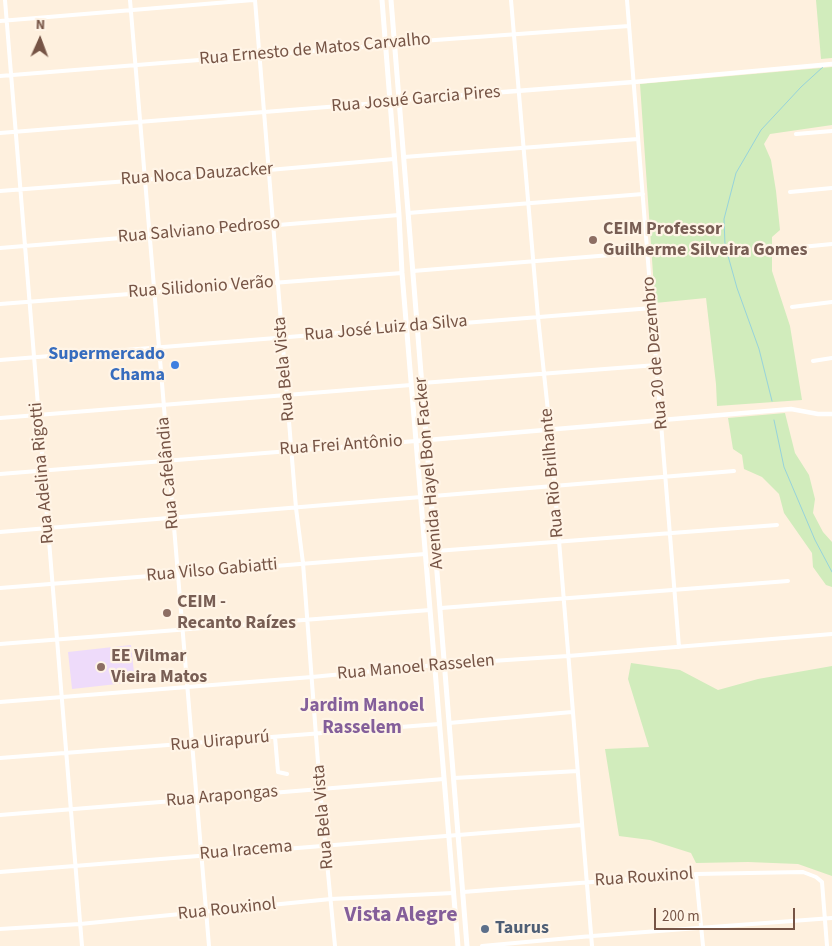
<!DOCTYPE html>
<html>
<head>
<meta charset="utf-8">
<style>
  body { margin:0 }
  #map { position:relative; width:832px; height:946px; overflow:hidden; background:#fef0de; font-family:"Source Sans 3",sans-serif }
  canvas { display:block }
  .north { position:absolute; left:15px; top:15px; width:50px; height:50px; -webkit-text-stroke:4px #fff4e6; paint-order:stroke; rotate:2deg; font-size:14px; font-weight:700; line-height:20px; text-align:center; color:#765445 }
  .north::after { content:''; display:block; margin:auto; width:18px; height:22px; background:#765445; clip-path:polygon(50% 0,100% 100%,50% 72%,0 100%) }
  .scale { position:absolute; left:654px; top:908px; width:141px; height:22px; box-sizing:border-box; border:2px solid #765445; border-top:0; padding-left:6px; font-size:15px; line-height:18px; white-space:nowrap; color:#765445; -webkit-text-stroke:4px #fff4e6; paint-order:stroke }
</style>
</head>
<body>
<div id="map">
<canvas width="832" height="946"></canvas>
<div class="north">N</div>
<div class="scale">200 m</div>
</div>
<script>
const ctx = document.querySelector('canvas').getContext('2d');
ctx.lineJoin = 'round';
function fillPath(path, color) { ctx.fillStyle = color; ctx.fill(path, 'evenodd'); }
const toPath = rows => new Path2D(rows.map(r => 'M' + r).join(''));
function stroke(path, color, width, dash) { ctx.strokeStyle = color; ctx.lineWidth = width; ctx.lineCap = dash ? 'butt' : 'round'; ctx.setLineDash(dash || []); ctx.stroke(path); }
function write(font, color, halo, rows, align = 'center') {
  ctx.font = font + ' "Source Sans 3",sans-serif'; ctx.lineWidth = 4.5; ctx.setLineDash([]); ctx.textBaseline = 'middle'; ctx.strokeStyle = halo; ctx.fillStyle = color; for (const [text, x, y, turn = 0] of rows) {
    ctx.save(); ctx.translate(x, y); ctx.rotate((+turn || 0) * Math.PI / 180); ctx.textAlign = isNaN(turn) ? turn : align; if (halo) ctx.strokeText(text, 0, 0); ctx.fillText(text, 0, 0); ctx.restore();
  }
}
const education = toPath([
  [131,645,135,682,72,689,68,652]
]);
const green = toPath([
  [816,0,832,0,832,58,821,59],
  [832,67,832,125,770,134,764,144,771,160,776,191,780,230,772,237,772,271,790,326,802,400,717,406,716,384,706,298,655,303,640,84],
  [785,413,795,453,809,475,815,499,813,513,823,532,832,542,832,587,826,585,813,567,812,553,784,513,779,494,762,477,744,469,742,455,733,449,728,418],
  [631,663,680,670,718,690,758,679,832,666,832,876,798,864,748,862,696,863,691,853,650,840,619,836,605,749,649,747,628,679]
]);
const stream = toPath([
  [772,401,759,349,737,288,725,245,724,219,736,173,761,130,801,87,824,66],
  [774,420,784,467,815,540,832,572]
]);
const minor = toPath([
  [5,0,82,946],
  [130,0,209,946],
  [255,0,296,508,303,563,320,789,335,946],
  [511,0,538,317,550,430,592,946],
  [627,0,679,647],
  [0,21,253,0],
  [0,76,386,45,394,43,629,26],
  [0,133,390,102],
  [796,134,832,131],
  [404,157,638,139],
  [0,191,269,170,394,159],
  [790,192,832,188],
  [408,213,643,194],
  [0,248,399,215],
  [781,249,832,244],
  [413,271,648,252],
  [0,304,402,273],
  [792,307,832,302],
  [0,360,652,308],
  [813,361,832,358],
  [422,383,657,365],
  [0,418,411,385],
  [0,474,416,441],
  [0,532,734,471],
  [436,551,777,525],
  [0,588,425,554],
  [441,608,788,581],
  [0,644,430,610],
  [0,702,312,677,446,664,568,656,832,634],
  [449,723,572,712],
  [275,737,278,772,287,774],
  [0,758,439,724],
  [454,778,578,771],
  [0,815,444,779],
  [0,872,582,825],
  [696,874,703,946],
  [463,892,696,874,803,872,816,877,822,882,827,946],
  [0,929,80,924,331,899,453,893],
  [482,946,592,936,832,918]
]);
const tertiary = toPath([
  [390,102,399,100,634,82,832,64],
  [416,441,791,409,818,414,832,414]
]);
const secondary = toPath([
  [382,0,399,215,402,273,458,946],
  [391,0,467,946]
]);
const markers = [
  [593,240,5,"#8d6e63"],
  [175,365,5,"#3f7fe0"],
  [167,613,5,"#8d6e63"],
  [101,667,5,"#8d6e63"],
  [485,929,5,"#5c6f8a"]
];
const streetNames = [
  ["Rua Ernesto de Matos Carvalho",315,50,-5],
  ["Rua Josué Garcia Pires",416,100,-5],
  ["Rua Noca Dauzacker",197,175,-4],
  ["Rua Salviano Pedroso",199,231,-5],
  ["Rua Silidonio Verão",201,288,-4],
  ["Rua José Luiz da Silva",386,329,-5],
  ["Rua 20 de Dezembro",656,353,-95],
  ["Rua Bela Vista",285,369,-95],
  ["Rua Frei Antônio",341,446,-4],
  ["Rua Adelina Rigotti",43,473,-95],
  ["Rua Cafelândia",169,473,-95],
  ["Avenida Hayel Bon Facker",430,473,-95],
  ["Rua Rio Brilhante",553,473,-95],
  ["Rua Vilso Gabiatti",212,571,-5],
  ["Rua Manoel Rasselen",416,668,-5],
  ["Rua Uirapurú",220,742,-5],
  ["Rua Arapongas",222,797,-5],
  ["Rua Bela Vista",324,817,-95],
  ["Rua Iracema",246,851,-5],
  ["Rua Rouxinol",644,878,-4],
  ["Rua Rouxinol",227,910,-6]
];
const educationNames = [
  ["CEIM Professor",603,230],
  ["Guilherme Silveira Gomes",603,251],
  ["CEIM -",177,603],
  ["Recanto Raízes",177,624],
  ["EE Vilmar",111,657],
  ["Vieira Matos",111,678]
];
const shopNames = [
  ["Supermercado",165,355],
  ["Chama",165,376]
];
const serviceNames = [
  ["Taurus",495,929]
];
const neighbourhoodNames = [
  ["Jardim Manoel",362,707],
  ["Rasselem",362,729]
];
const districtNames = [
  ["Vista Alegre",401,916]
];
fillPath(education, '#eedbfa');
fillPath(green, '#d1ecbc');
stroke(stream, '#97d3db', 1);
stroke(minor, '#fff', 4);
stroke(tertiary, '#fff', 4.5);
stroke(secondary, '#fff', 5);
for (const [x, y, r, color] of markers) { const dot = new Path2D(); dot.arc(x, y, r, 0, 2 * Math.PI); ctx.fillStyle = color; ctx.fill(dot); stroke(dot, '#fff4e6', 2); }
write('18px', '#765445', '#fff4e6', streetNames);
write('bold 18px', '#785e54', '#fff4e6', educationNames, 'left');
write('bold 18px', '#366cbe', '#fff4e6', shopNames, 'right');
write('bold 18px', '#4e5e75', '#fff4e6', serviceNames, 'left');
write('bold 19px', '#845f9a', '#fff4e6', neighbourhoodNames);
write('bold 22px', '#845f9a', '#fff4e6', districtNames);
</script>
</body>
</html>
